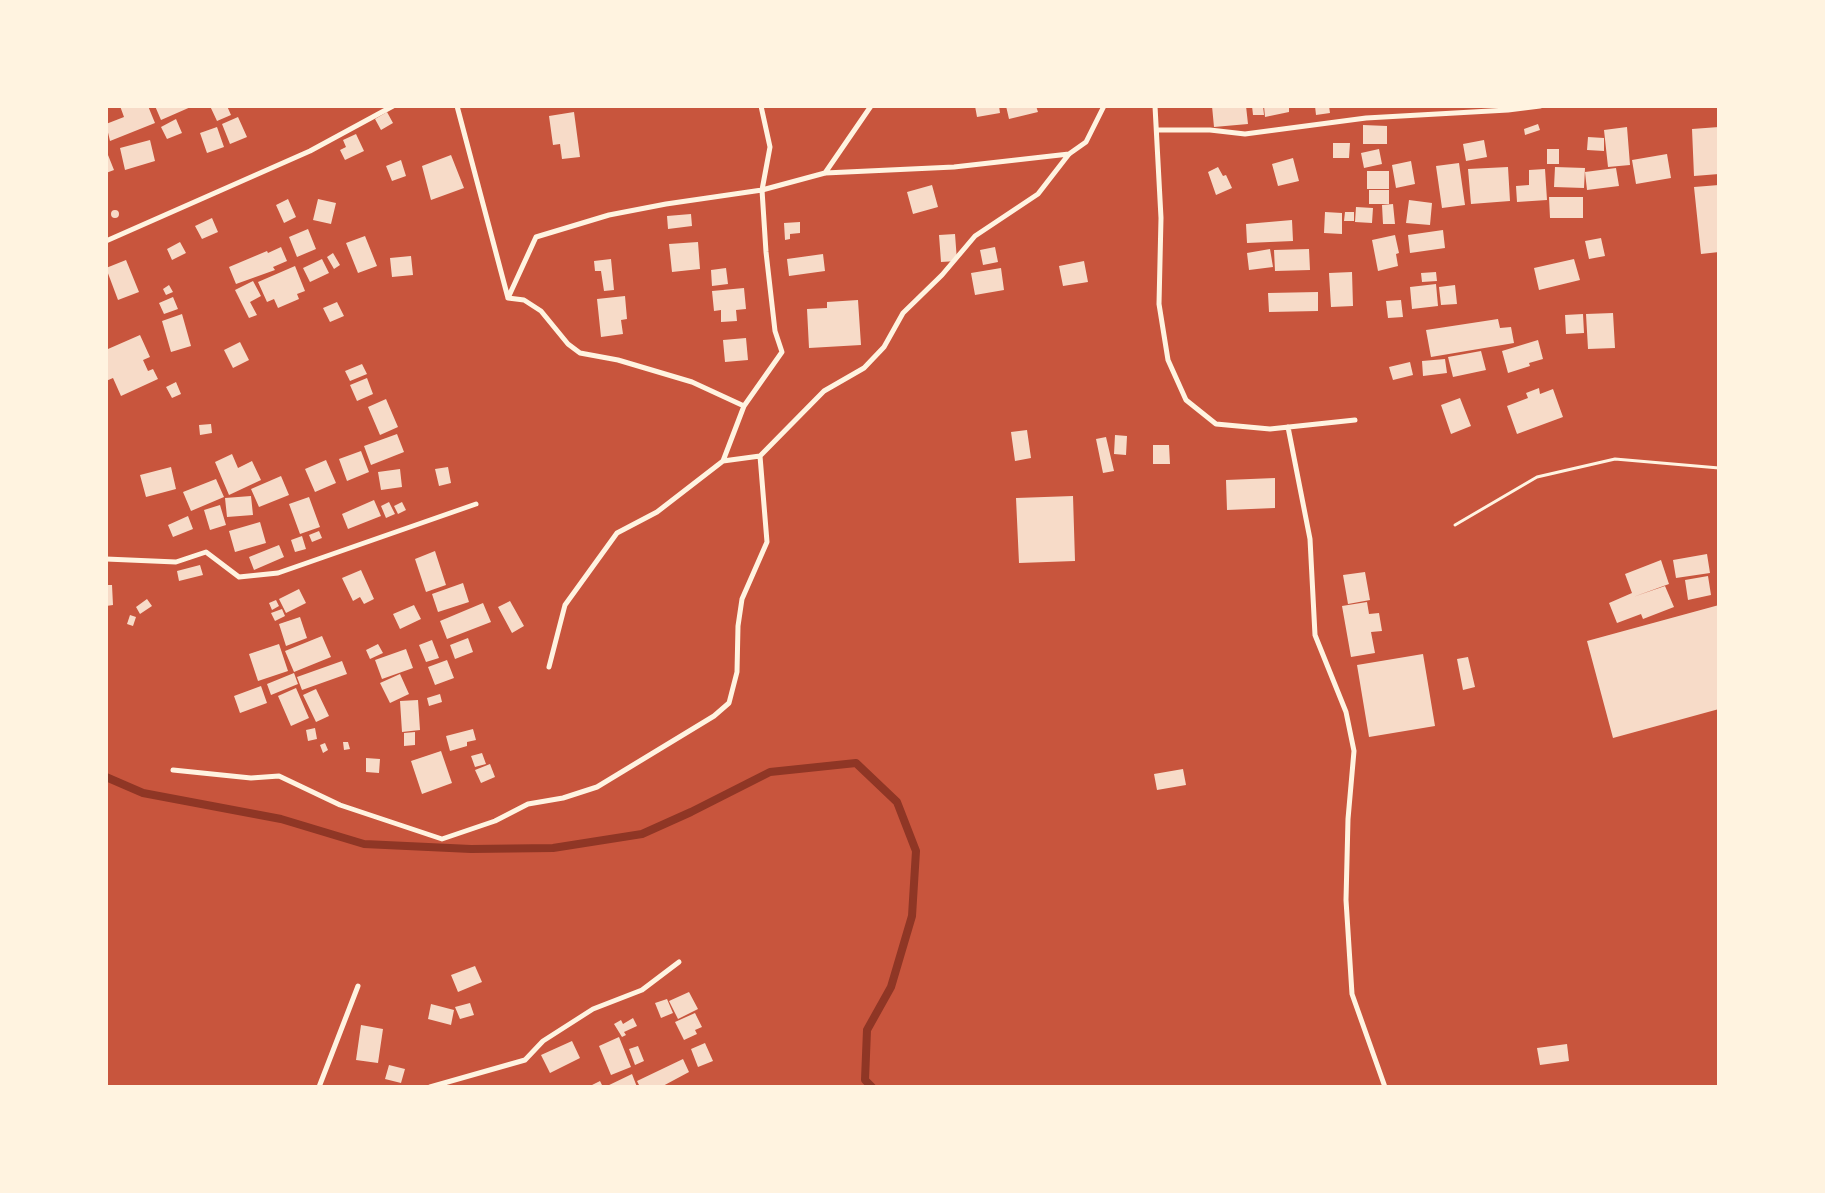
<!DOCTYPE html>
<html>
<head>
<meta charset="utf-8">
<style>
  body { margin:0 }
  #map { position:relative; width:1825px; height:1193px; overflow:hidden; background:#c8553d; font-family:"Titillium Web",sans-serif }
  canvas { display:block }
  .frame { position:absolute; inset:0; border:108px solid #fff3e0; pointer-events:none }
</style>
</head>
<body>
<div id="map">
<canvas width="1825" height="1193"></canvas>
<div class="frame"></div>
</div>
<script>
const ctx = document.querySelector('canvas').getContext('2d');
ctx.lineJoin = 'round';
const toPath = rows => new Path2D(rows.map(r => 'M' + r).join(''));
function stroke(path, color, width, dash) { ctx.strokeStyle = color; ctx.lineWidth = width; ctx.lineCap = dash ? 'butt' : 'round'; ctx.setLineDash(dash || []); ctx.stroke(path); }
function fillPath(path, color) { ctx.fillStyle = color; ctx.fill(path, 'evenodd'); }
const stream = toPath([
  [106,777,143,793,281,819,364,844,471,849,553,848,642,834,691,812,770,772,856,763,897,802,916,851,912,916,891,987,867,1030,865,1080,872,1087]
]);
const building = toPath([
  [120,106,148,106,155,123,110,141,106,124,124,117],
  [155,106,193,106,161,120],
  [210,106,227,106,231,115,217,121],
  [975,106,999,106,1000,113,977,117],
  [1006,106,1036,106,1038,112,1009,119],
  [1212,106,1246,106,1248,124,1214,127],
  [1252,106,1263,106,1264,115,1253,115],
  [1264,106,1289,106,1289,112,1265,117],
  [1315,106,1329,106,1330,113,1316,115],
  [387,112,393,123,381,130,375,119],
  [574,112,580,157,562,159,560,144,553,145,549,116],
  [238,117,247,137,230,144,222,124],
  [176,119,182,133,167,139,161,127],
  [1538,124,1540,130,1525,135,1524,129],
  [1363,125,1387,126,1387,144,1363,144],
  [217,127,224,147,207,153,200,133],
  [1627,127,1630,165,1608,167,1604,130],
  [1719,127,1719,174,1694,176,1692,129],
  [356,134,364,151,345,160,340,150,346,147,343,140],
  [1588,137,1604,138,1604,151,1587,150],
  [150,140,155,161,125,170,120,148],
  [1484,140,1487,157,1466,161,1463,144],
  [1333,143,1350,143,1349,158,1333,158],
  [1379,149,1382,164,1364,168,1361,153],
  [1547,149,1559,149,1559,164,1547,164],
  [106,150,114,170,106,173],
  [1667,154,1671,178,1636,184,1632,160],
  [451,155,464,188,431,200,422,166],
  [1293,158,1299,181,1278,186,1272,164],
  [401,160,406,176,392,181,386,166],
  [1411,161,1415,184,1396,188,1392,165],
  [1459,163,1465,205,1442,208,1436,166],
  [1218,167,1223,176,1226,175,1232,188,1216,195,1208,172],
  [1508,167,1510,201,1471,204,1468,169],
  [1555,167,1585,168,1584,188,1554,187],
  [1616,168,1619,186,1587,190,1585,172],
  [1545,169,1547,200,1517,202,1516,186,1529,185,1529,170],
  [1367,171,1389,171,1389,189,1367,189],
  [932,185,938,207,913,214,907,192],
  [1719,185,1719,252,1701,254,1694,187],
  [1369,190,1389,190,1389,204,1369,204],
  [1549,197,1583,197,1583,218,1550,218],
  [288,199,296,217,284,223,276,205],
  [318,199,336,203,331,224,313,220],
  [1409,200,1432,203,1430,225,1406,223],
  [1393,204,1395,224,1383,224,1382,205],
  [1356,207,1373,208,1372,223,1355,222],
  '111 214a4 4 0 1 1 8 0a4 4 0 1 1-8 0Z',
  [1325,212,1342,213,1342,234,1324,233],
  [1345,212,1354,212,1354,221,1344,221],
  [691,214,692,226,668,229,667,216],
  [212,218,218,232,202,239,195,226],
  [1292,220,1293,241,1247,243,1246,224],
  [800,222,800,233,790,234,790,239,785,240,784,223],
  [308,229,316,249,297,257,289,237],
  [1443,230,1445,248,1410,253,1408,235],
  [955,234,957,261,941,262,939,235],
  [1395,235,1399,253,1396,254,1398,266,1378,271,1372,240],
  [365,236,377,266,358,273,346,243],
  [1601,238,1605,256,1589,259,1585,241],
  [180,242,186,253,172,260,167,249],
  [698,242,700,269,672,272,669,244],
  [281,247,287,261,273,267,275,270,236,284,229,267,267,251,268,253],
  [995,247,998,262,983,265,980,250],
  [1270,249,1273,267,1249,270,1247,253],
  [1309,249,1310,270,1275,271,1274,250],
  [333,253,340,265,334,269,327,257],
  [823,254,825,271,789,276,787,259],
  [411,256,413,275,392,277,390,258],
  [322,259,329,273,310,282,303,268],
  [611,259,614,290,604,291,601,271,595,271,594,261],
  [1574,259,1580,280,1539,290,1534,268],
  [126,260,139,292,118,300,106,268],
  [1084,261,1088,282,1063,286,1059,266],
  [295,266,305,291,297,294,299,299,278,308,274,299,267,302,258,282],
  [726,268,728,284,712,286,711,270],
  [1001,268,1004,290,975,295,971,273],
  [1352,272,1353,306,1331,307,1329,273],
  [1436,272,1437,281,1422,282,1421,273],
  [253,281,261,296,250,302,257,315,249,318,235,290],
  [1436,284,1438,306,1412,309,1410,287],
  [169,285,173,292,166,295,163,289],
  [1455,285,1457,304,1441,305,1439,287],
  [744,288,746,309,736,310,737,321,721,322,721,310,714,311,712,291],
  [1318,292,1318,311,1269,312,1268,293],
  [625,296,627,319,621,320,623,334,601,337,597,299],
  [173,297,178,309,164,314,159,303],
  [858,300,861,345,809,348,807,309,827,308,827,302],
  [1401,300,1403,317,1388,318,1386,301],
  [337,302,344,316,330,322,323,308],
  [1613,313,1615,348,1588,349,1586,314],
  [182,314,191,346,171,352,162,321],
  [1583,314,1584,333,1566,334,1565,315],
  [1498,319,1500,328,1511,327,1514,343,1431,357,1426,330],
  [140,335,150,357,143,360,148,371,153,369,158,379,121,396,113,378,106,381,106,346,108,349],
  [746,338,748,360,725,362,723,340],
  [1538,340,1543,359,1529,363,1530,366,1508,373,1502,351],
  [240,342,249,360,233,368,224,350],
  [1481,351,1486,370,1453,377,1448,357],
  [1445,359,1447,373,1423,376,1422,361],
  [1410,362,1413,375,1393,380,1389,367],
  [362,364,367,374,350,381,345,371],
  [367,378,373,394,357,401,350,385],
  [176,382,181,394,172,398,166,387],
  [1539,388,1540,394,1553,389,1563,417,1517,434,1507,406,1528,398,1526,393],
  [1460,398,1471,426,1451,434,1441,405],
  [386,399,398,427,380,435,368,407],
  [211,424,212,433,200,435,199,425],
  [1027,430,1031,458,1015,461,1011,432],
  [397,434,404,452,371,465,364,446],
  [1115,435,1127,436,1126,455,1114,454],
  [1106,437,1114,471,1103,473,1096,439],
  [1153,445,1169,445,1170,464,1153,464],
  [361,451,369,472,347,481,339,459],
  [232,454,238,468,252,461,261,480,229,495,215,462],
  [326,460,336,483,315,492,305,469],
  [171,467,176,489,146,497,140,475],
  [448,467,451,483,439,486,435,469],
  [400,469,402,487,381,490,378,472],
  [281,476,289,495,259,507,251,489],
  [1275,478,1275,508,1227,510,1226,480],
  [216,479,224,497,191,511,183,492],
  [251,496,253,515,227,517,225,498],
  [1073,496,1075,561,1019,563,1016,498],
  [309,497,320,527,300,534,289,504],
  [374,500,381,516,348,529,342,514],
  [389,502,395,514,386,518,381,506],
  [402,502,406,510,398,514,394,506],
  [220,505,226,525,210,530,204,510],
  [188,516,193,529,173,537,168,525],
  [260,522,266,543,235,552,229,531],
  [319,531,322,538,312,542,309,535],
  [302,536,306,549,295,552,291,540],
  [279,545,284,557,254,570,249,557],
  [435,551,446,585,426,592,415,559],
  [1707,554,1710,573,1676,578,1673,560],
  [1661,560,1669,584,1633,597,1665,586,1674,607,1643,619,1641,614,1617,623,1609,603,1632,593,1625,574],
  [200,565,203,575,179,581,177,571],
  [361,570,374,599,364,604,360,597,353,601,342,578],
  [1365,572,1370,600,1348,604,1343,575],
  [1708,576,1711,595,1688,600,1685,580],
  [463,583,469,602,438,612,432,594],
  [106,585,112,585,113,605,106,606],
  [299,589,306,603,286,613,279,599],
  [147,599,152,606,140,614,136,607],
  [276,600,279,606,272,610,269,603],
  [510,601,524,626,512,633,498,607],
  [1367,602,1369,614,1379,613,1382,631,1371,632,1375,653,1351,657,1342,606],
  [483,603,491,622,447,639,440,621],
  [414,605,421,619,400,629,393,614],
  [1719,605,1719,709,1613,738,1587,641],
  [282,609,285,616,275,621,271,613],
  [130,615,136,617,133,626,127,624],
  [300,617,307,638,286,646,279,624],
  [322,636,331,657,294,672,285,651],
  [468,638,473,652,455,659,450,645],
  [432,640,439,658,426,662,419,645],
  [279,644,288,671,258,681,249,654],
  [378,644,383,653,370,659,366,650],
  [406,649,413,668,382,679,375,660],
  [1423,654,1435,726,1369,737,1357,665],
  [1468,657,1475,687,1463,690,1457,659],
  [447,660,454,678,435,685,428,667],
  [342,661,347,674,302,690,297,677],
  [294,673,298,684,271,695,267,684],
  [400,674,409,694,390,703,380,683],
  [261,686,267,703,240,713,234,696],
  [296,688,309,718,291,726,278,696],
  [316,689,329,716,316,722,303,695],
  [440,694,442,702,429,706,427,698],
  [418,700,420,730,402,732,400,701],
  [315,728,317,739,308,741,306,730],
  [473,729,476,740,467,742,467,746,450,751,446,736],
  [415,732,415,745,404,746,404,733],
  [343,742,348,742,350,749,344,750],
  [325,743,328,750,323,753,320,745],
  [441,751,452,783,422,794,411,761],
  [482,753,486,764,475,767,471,756],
  [366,758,380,759,379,773,366,772],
  [490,764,495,777,481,783,475,770],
  [1183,769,1186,785,1157,790,1154,774],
  [475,966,482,982,458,992,451,975],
  [689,992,698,1009,678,1019,669,1001],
  [667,999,673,1013,661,1018,655,1003],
  [470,1003,474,1015,460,1019,455,1007],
  [431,1004,454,1010,451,1025,428,1019],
  [695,1013,702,1027,695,1030,697,1034,684,1040,675,1022],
  [633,1018,637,1026,624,1032,626,1035,622,1037,614,1024,621,1020,623,1024],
  [361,1025,383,1029,378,1063,356,1060],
  [619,1037,631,1067,611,1075,599,1046],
  [572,1041,580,1058,550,1073,541,1055],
  [705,1043,713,1061,698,1067,691,1049],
  [1567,1044,1569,1061,1540,1065,1537,1048],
  [638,1046,644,1061,635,1065,629,1049],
  [683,1059,689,1072,661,1087,640,1087,637,1081],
  [389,1065,405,1069,401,1083,385,1079],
  [632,1074,637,1087,605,1087],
  [600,1081,603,1087,588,1087]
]);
const path = toPath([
  [1455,525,1537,477,1615,459,1719,468]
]);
const minor = toPath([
  [457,106,508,298,524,300,541,311,568,344,580,353,618,360,692,382,744,406,782,352,775,331,766,252,762,190,825,173,954,167,1069,154],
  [1155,106,1161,218,1159,304,1168,360,1186,400,1216,424,1270,429,1355,420],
  [1158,130,1210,130,1245,134,1366,118,1508,110,1540,106],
  [825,173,871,106],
  [106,241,310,151,393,106],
  [508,298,536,237,609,215,666,204,762,190,770,147,761,106],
  [1288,427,1310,539,1315,635,1346,712,1354,751,1348,819,1346,900,1352,994,1385,1087],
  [723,461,744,406],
  [106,559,176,562,206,552,239,577,278,573,476,504],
  [549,667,565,605,617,533,657,512,723,461,760,456],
  [173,770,251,778,279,776,340,805,442,839,495,821,528,804,563,798,597,787,714,716,729,703,737,672,738,626,742,599,767,542,760,456,824,391,864,368,884,347,903,313,942,275,975,236,1038,194,1069,154,1086,142,1104,106],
  [319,1087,358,986],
  [430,1087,525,1060,543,1041,593,1009,642,990,679,962]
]);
stroke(stream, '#8f3625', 8);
fillPath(building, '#f7dbc8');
stroke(path, '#fff3e0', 3);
stroke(minor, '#fff3e0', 5);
</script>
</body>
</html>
